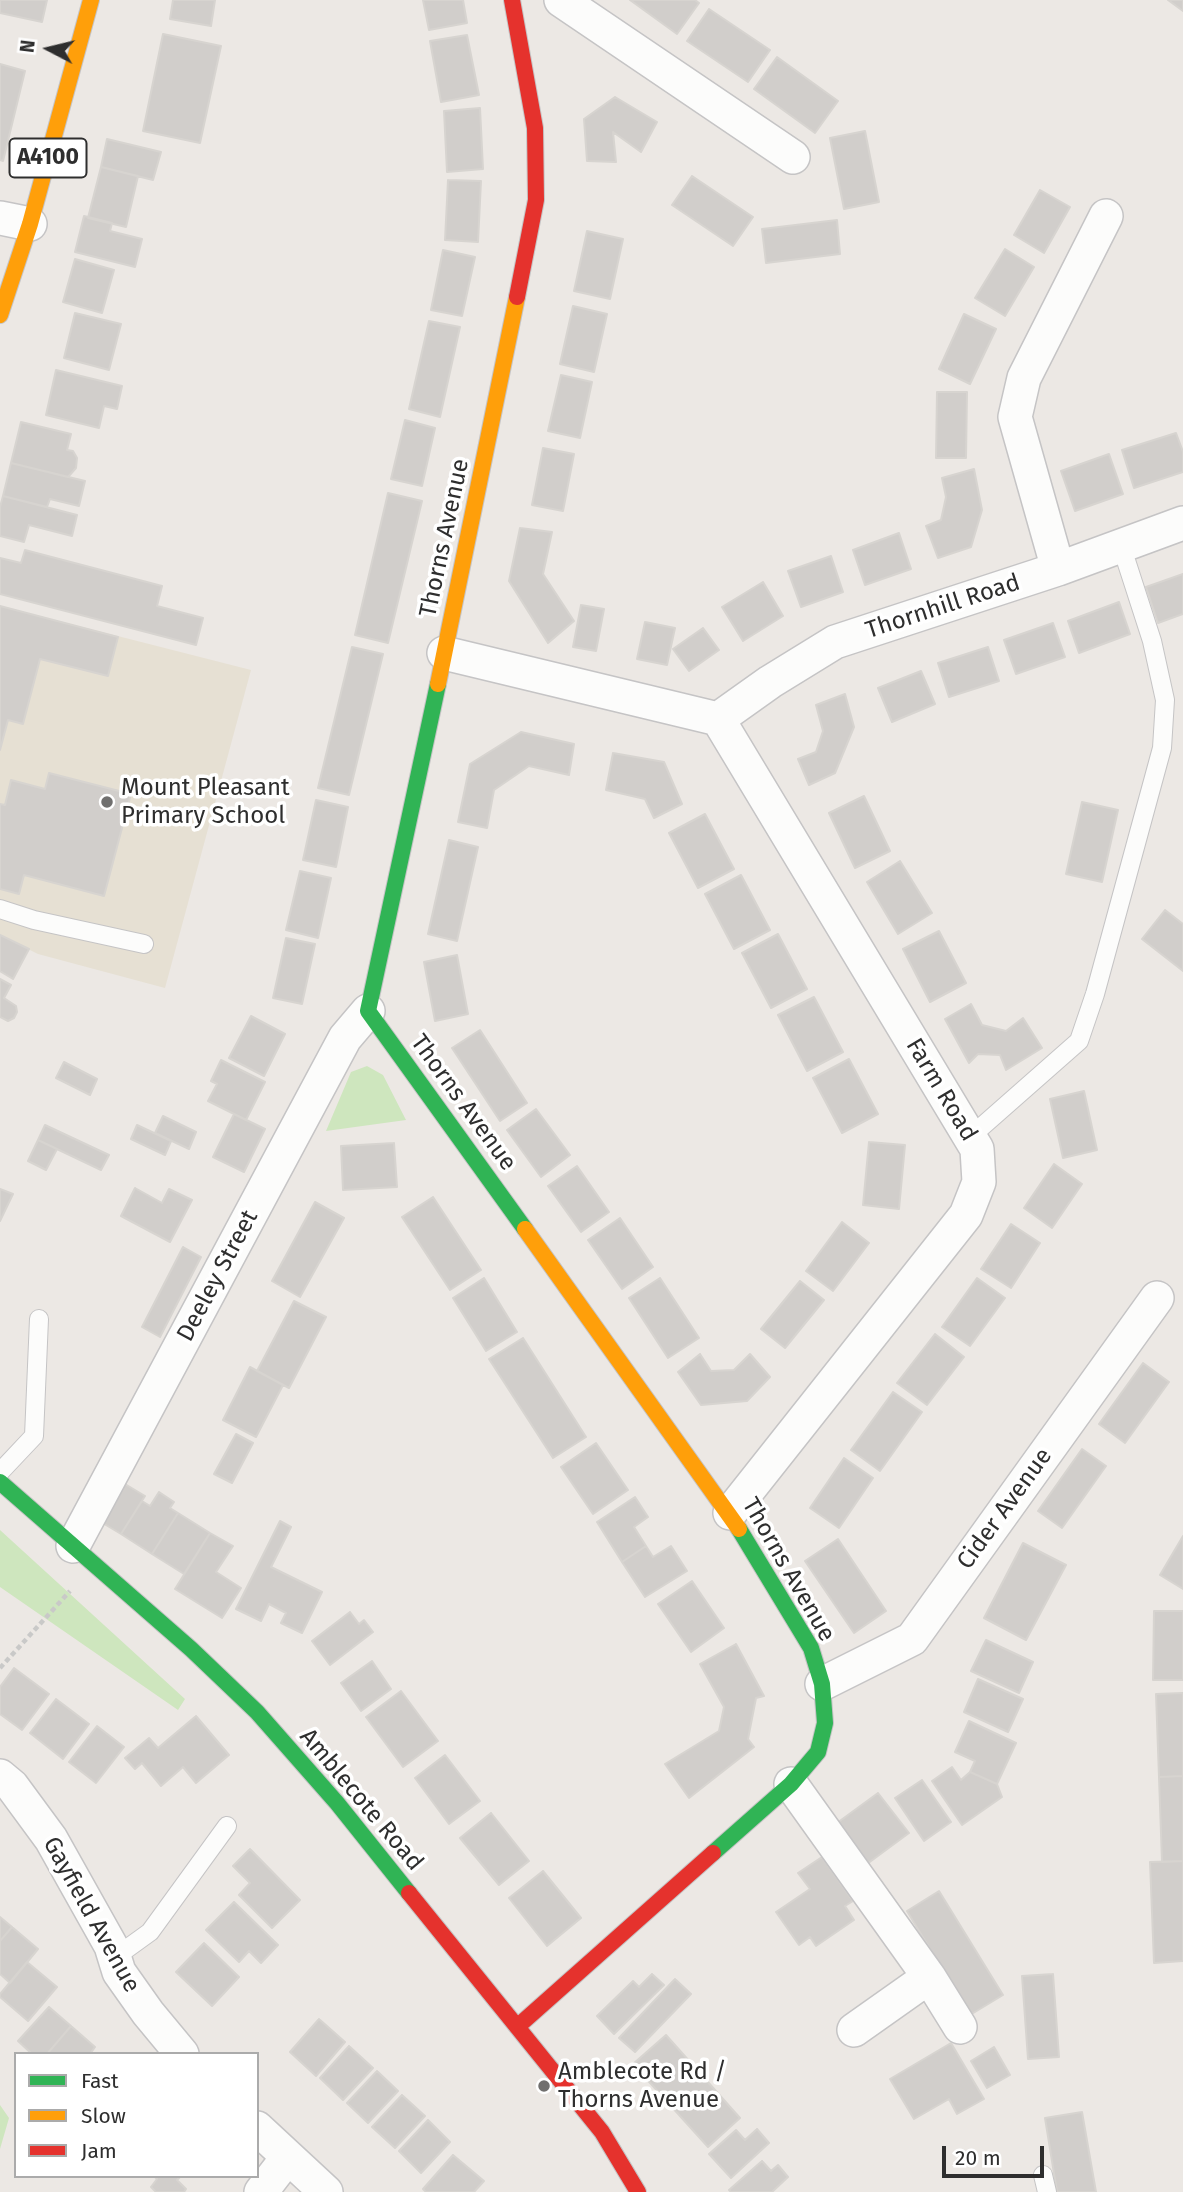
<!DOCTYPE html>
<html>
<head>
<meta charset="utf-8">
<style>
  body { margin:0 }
  #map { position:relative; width:1183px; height:2192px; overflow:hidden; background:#ece8e4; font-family:"Fira Sans",sans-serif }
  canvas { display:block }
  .legend { position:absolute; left:14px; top:2052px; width:245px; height:126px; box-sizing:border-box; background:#fff; border:2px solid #ababab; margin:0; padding:9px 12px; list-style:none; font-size:21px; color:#2e2e2e }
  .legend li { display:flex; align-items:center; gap:14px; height:35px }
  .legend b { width:35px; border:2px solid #ababab }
  .north { position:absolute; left:14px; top:14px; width:70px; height:70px; -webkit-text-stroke:5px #fff; paint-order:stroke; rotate:277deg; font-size:19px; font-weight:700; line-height:28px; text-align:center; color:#2e2e2e }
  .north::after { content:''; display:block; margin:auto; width:24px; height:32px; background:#2e2e2e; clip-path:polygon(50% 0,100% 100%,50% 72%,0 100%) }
  .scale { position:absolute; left:942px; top:2146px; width:102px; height:32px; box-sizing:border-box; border:4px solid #2e2e2e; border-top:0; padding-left:9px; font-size:21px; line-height:24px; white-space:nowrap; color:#2e2e2e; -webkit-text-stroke:5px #fff; paint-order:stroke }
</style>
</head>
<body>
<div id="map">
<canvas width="1183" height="2192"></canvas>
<ul class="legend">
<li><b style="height:9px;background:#30b455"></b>Fast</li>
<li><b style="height:9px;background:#ff9f0a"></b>Slow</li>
<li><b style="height:9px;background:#e5322d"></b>Jam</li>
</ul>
<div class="north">N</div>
<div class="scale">20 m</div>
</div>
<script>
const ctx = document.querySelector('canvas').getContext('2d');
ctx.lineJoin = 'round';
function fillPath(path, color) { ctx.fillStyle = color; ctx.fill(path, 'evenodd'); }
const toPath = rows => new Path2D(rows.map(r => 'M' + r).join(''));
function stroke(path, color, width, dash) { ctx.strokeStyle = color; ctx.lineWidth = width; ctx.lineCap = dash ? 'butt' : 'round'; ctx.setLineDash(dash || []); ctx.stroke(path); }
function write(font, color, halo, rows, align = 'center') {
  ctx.font = font + ' "Fira Sans",sans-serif'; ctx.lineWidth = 7; ctx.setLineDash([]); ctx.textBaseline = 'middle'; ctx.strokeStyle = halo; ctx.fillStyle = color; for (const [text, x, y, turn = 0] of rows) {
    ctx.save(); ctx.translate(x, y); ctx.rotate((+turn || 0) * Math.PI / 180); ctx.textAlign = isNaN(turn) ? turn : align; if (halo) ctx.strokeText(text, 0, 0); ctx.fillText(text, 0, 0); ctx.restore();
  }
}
const education = toPath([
  [0,606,251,670,165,988,38,954,0,935]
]);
const green = toPath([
  [367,1066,383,1075,406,1120,326,1131,351,1072],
  [0,1530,185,1699,178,1710,0,1587],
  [0,2105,9,2118,0,2149]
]);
const building = toPath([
  [0,0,47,0,42,22,0,13,0,0],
  [173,0,215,0,211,26,170,19,173,0],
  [423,0,463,0,467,23,429,30,423,0],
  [630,0,695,0,699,3,677,34,630,0],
  [1168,0,1183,0,1183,11,1168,0],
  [709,9,770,50,748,82,687,41,709,9],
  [163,34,221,46,200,143,143,131,163,34],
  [467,35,479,95,441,102,430,41,467,35],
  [777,57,838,101,815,133,754,89,777,57],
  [0,64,25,71,3,161,0,160,0,64],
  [615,97,657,122,641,152,613,132,616,162,587,161,584,119,615,97],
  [480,108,483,169,447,172,444,111,480,108],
  [865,131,879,202,844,209,830,138,865,131],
  [107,139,161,152,153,180,101,167,107,139],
  [101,167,138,176,126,227,88,218,101,167],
  [692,176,753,217,733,246,672,205,692,176],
  [448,180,481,181,478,242,445,240,448,180],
  [1040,190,1070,207,1044,253,1014,235,1040,190],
  [84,216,112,223,110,231,142,239,135,267,75,252,84,216],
  [837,220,840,254,766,263,762,229,837,220],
  [587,231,623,239,610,299,574,291,587,231],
  [1005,249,1034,267,1005,316,975,298,1005,249],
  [443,250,475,257,462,316,431,310,443,250],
  [75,259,114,270,102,313,63,302,75,259],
  [573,306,607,314,594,372,560,364,573,306],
  [75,313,121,324,109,370,64,358,75,313],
  [964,314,996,329,970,384,939,369,964,314],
  [429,321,460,327,440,417,409,409,429,321],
  [56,370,122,386,117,409,104,406,99,428,46,415,56,370],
  [561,375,592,382,580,438,548,431,561,375],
  [937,392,967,392,966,458,936,458,937,392],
  [405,420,435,428,422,486,391,479,405,420],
  [21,422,71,434,67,450,73,451,77,458,76,468,68,477,11,463,21,422],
  [1176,433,1183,452,1183,472,1134,488,1122,450,1176,433],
  [543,448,574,454,563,511,532,505,543,448],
  [1109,454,1123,494,1075,511,1061,471,1109,454],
  [11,463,85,481,79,506,50,499,47,507,3,496,11,463],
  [974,469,982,510,971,547,938,558,926,526,941,520,946,497,942,478,974,469],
  [388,493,422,501,388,643,355,635,388,493],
  [3,496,77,515,72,536,29,525,24,542,0,536,0,507,3,496],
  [520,528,552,532,543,574,574,621,548,643,509,581,520,528],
  [899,533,911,569,865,585,853,550,899,533],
  [25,550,162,586,157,606,203,618,196,645,0,594,0,558,21,563,25,550],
  [831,556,843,592,801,607,788,571,831,556],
  [1183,574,1183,614,1158,623,1146,587,1183,574],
  [763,582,783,616,743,641,722,607,763,582],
  [1119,602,1130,634,1079,653,1068,621,1119,602],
  [581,605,604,609,596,651,573,647,581,605],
  [0,606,118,637,108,676,40,659,23,724,8,720,0,750,0,606],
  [645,622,675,628,667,665,637,659,645,622],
  [1053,623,1065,657,1016,674,1004,640,1053,623],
  [703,628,719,650,689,671,673,649,703,628],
  [352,647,383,654,349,795,318,788,352,647],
  [988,647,999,681,949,697,938,663,988,647],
  [921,671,935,704,892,722,878,688,921,671],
  [845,694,854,727,835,773,809,785,798,759,816,752,823,731,816,705,845,694],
  [521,732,574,744,569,775,529,766,494,790,487,828,458,822,470,764,521,732],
  [613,753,664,762,682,804,654,818,645,799,606,790,613,753],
  [49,773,131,794,104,896,24,875,19,894,0,889,0,804,5,805,11,780,45,789,49,773],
  [864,796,890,851,855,868,829,813,864,796],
  [316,800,348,807,336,867,303,860,316,800],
  [1082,802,1118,810,1102,882,1066,874,1082,802],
  [705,814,734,869,698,888,669,833,705,814],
  [449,840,478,847,457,941,428,934,449,840],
  [900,861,932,913,898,934,867,882,900,861],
  [300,871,331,878,318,938,286,930,300,871],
  [741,875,770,930,734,949,705,894,741,875],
  [1165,910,1183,924,1183,971,1142,939,1165,910],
  [939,931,966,983,930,1002,903,949,939,931],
  [778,934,807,989,771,1008,742,953,778,934],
  [0,935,29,949,13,979,0,971,0,935],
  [286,938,315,944,302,1004,273,998,286,938],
  [457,955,468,1014,435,1021,424,962,457,955],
  [0,979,11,985,4,998,16,1006,17,1012,14,1018,8,1021,0,1017,0,979],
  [814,997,843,1052,807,1071,778,1015,814,997],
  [971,1004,982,1025,1006,1031,1023,1018,1042,1048,1006,1070,1000,1055,978,1054,969,1063,945,1019,971,1004],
  [251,1016,285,1034,264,1076,229,1058,251,1016],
  [480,1030,527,1103,500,1121,452,1048,480,1030],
  [849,1059,878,1114,842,1133,813,1078,849,1059],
  [221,1060,265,1082,246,1120,208,1101,217,1084,211,1081,221,1060],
  [64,1062,97,1079,90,1095,56,1078,64,1062],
  [1084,1091,1097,1150,1063,1158,1050,1099,1084,1091],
  [536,1109,570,1155,541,1177,507,1130,536,1109],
  [234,1114,265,1129,244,1172,213,1157,234,1114],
  [163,1116,196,1132,189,1149,155,1133,163,1116],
  [45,1125,109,1155,101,1170,38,1140,45,1125],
  [137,1125,171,1141,165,1155,131,1139,137,1125],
  [38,1140,57,1149,46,1170,28,1161,38,1140],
  [869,1142,905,1145,899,1209,863,1205,869,1142],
  [394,1143,397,1187,343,1190,341,1146,394,1143],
  [1054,1164,1082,1184,1052,1228,1024,1208,1054,1164],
  [577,1166,609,1212,581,1232,548,1186,577,1166],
  [135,1188,162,1203,169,1189,192,1200,170,1242,121,1216,135,1188],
  [0,1189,13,1194,0,1221,0,1189],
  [433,1197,481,1270,450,1290,402,1217,433,1197],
  [315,1202,344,1218,300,1297,272,1281,315,1202],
  [620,1218,653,1267,622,1289,588,1240,620,1218],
  [842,1222,869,1243,833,1291,806,1271,842,1222],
  [1011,1224,1040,1243,1011,1288,981,1269,1011,1224],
  [183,1247,201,1257,160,1337,142,1327,183,1247],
  [484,1278,517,1332,486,1351,453,1298,484,1278],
  [660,1278,699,1338,668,1358,629,1298,660,1278],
  [977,1278,1005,1298,970,1346,942,1327,977,1278],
  [800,1281,824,1300,785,1348,761,1329,800,1281],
  [294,1301,326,1317,289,1388,257,1371,294,1301],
  [935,1334,964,1357,927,1405,897,1383,935,1334],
  [523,1338,586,1437,553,1458,489,1359,523,1338],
  [700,1354,711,1371,734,1370,750,1354,770,1377,747,1401,701,1405,678,1372,700,1354],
  [1143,1363,1169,1382,1125,1443,1099,1424,1143,1363],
  [250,1367,283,1385,256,1437,223,1420,250,1367],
  [893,1392,922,1412,880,1471,851,1450,893,1392],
  [236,1434,253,1443,232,1483,214,1474,236,1434],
  [596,1443,628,1490,593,1514,561,1467,596,1443],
  [1082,1449,1106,1466,1062,1528,1038,1511,1082,1449],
  [844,1458,873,1478,839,1528,810,1508,844,1458],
  [125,1484,145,1496,121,1534,101,1522,125,1484],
  [159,1492,174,1502,170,1508,178,1513,152,1554,121,1534,142,1501,150,1506,159,1492],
  [635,1497,648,1517,634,1527,646,1546,622,1562,597,1522,635,1497],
  [178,1513,210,1533,184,1574,152,1554,178,1513],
  [280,1521,291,1527,271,1567,322,1592,302,1633,281,1623,286,1613,269,1604,261,1621,236,1609,280,1521],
  [210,1533,233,1546,216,1572,241,1588,222,1618,175,1589,210,1533],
  [1183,1536,1183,1589,1160,1575,1183,1536],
  [838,1539,886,1611,854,1633,805,1561,838,1539],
  [1023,1543,1066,1565,1026,1640,984,1618,1023,1543],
  [646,1546,653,1557,671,1546,687,1571,645,1597,622,1562,646,1546],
  [692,1581,724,1628,691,1652,658,1604,692,1581],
  [1154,1611,1183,1611,1183,1680,1153,1680,1154,1611],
  [350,1612,359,1624,364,1620,373,1632,330,1665,312,1641,350,1612],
  [986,1640,1033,1662,1019,1693,971,1671,986,1640],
  [736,1644,764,1696,756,1698,748,1739,754,1747,689,1798,665,1764,719,1731,724,1707,700,1664,736,1644],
  [372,1661,391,1689,361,1711,341,1683,372,1661],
  [14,1668,49,1694,22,1730,0,1714,0,1687,14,1668],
  [978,1679,1023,1699,1008,1732,964,1712,978,1679],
  [401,1691,438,1741,403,1767,366,1717,401,1691],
  [1183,1693,1183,1776,1159,1777,1156,1694,1183,1693],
  [56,1699,89,1724,63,1759,30,1733,56,1699],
  [196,1716,229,1755,196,1783,183,1767,161,1786,142,1763,135,1769,125,1758,149,1738,158,1748,196,1716],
  [969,1721,1016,1743,997,1784,970,1772,975,1761,955,1752,969,1721],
  [97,1726,124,1747,96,1783,69,1762,97,1726],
  [445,1755,480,1801,449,1824,415,1778,445,1755],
  [952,1767,961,1780,970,1772,997,1784,1002,1797,962,1825,932,1781,952,1767],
  [1183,1776,1183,1861,1162,1862,1159,1777,1183,1776],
  [922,1780,951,1822,924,1841,895,1798,922,1780],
  [878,1793,909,1833,867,1864,837,1823,878,1793],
  [491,1813,529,1861,499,1885,460,1838,491,1813],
  [250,1849,300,1900,272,1928,239,1895,250,1883,233,1866,250,1849],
  [822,1857,853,1901,845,1906,854,1920,816,1946,810,1937,799,1945,776,1912,810,1889,798,1873,822,1857],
  [1183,1861,1183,1961,1154,1963,1150,1862,1183,1861],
  [543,1871,581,1918,547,1946,509,1898,543,1871],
  [939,1891,1003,1995,970,2015,907,1911,939,1891],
  [234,1902,278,1945,261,1963,249,1951,239,1962,206,1930,234,1902],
  [0,1917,12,1927,0,1941,0,1917],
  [12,1927,38,1949,10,1983,0,1974,0,1941,12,1927],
  [204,1943,239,1977,212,2006,176,1972,204,1943],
  [27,1962,57,1987,28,2021,0,1997,0,1994,27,1962],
  [652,1974,664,1985,614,2034,597,2016,633,1981,639,1987,652,1974],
  [1053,1974,1059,2057,1028,2059,1022,1976,1053,1974],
  [675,1979,691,1994,635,2052,619,2038,675,1979],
  [49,2007,71,2026,47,2054,32,2054,18,2041,49,2007],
  [319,2019,345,2042,316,2076,290,2052,319,2019],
  [71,2026,95,2047,90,2054,47,2054,71,2026],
  [666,2035,740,2118,708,2147,633,2064,666,2035],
  [951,2043,984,2099,957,2114,949,2099,914,2119,890,2079,951,2043],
  [349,2046,373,2068,343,2100,320,2078,349,2046],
  [994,2047,1010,2075,987,2088,971,2061,994,2047],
  [377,2071,398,2091,368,2123,347,2103,377,2071],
  [402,2095,425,2116,395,2148,372,2127,402,2095],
  [1082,2112,1096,2192,1057,2192,1045,2118,1082,2112],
  [428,2120,450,2142,421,2173,399,2151,428,2120],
  [757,2129,769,2143,731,2178,709,2154,736,2130,745,2140,757,2129],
  [453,2155,484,2181,474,2192,426,2192,423,2189,453,2155],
  [762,2161,771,2171,778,2165,788,2177,772,2192,731,2192,729,2190,762,2161],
  [154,2176,181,2176,177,2180,186,2189,184,2192,156,2192,151,2187,157,2179,154,2176]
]);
const path = toPath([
  [0,1668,70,1591]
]);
const lane = toPath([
  [0,909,34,920,144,944],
  [970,1137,1079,1041,1095,994,1162,748,1165,700,1152,641,1121,545],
  [0,1472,34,1436,39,1319],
  [114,1958,150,1932,227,1826],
  [1043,2175,1047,2192]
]);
const street = toPath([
  [561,0,793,157],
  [0,218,30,224],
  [1058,569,1015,417,1024,378,1106,216],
  [444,653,718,719],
  [718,719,977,1149,979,1182,966,1215,730,1513],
  [718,719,770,682,835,642,1058,569,1183,523],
  [73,1546,345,1038,368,1011],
  [822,1684,912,1639,1157,1298],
  [0,1776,12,1786,51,1839,111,1946,119,1972,148,2013,182,2054],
  [791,1784,929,1977,960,2027],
  [854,2030,929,1977],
  [257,2128,326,2192],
  [261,2192,288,2157]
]);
const fast = toPath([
  [438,684,368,1011,525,1229],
  [0,1482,191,1649,257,1712,337,1803,409,1893],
  [713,1853,791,1784,818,1752,825,1723,822,1684,811,1648,739,1529]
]);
const slow = toPath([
  [0,315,30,224,91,0],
  [438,684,517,297],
  [525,1229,739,1529]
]);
const jam = toPath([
  [512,0,535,128,536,200,517,297],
  [409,1893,602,2132,638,2192],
  [517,2027,713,1853]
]);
const markers = [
  [107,802,7,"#706f6e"],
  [544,2086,7,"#706f6e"]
];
const shields = [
  [48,158,77]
];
const shieldNames = [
  ["A4100",48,158]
];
const streetNames = [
  ["Thorns Avenue",445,538,-78],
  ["Thornhill Road",943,607,-18],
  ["Farm Road",941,1090,59],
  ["Thorns Avenue",463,1103,54],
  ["Deeley Street",218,1276,-62],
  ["Cider Avenue",1005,1509,-54],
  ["Thorns Avenue",788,1570,60],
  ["Amblecote Road",361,1800,50],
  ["Gayfield Avenue",91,1915,61]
];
const poiNames = [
  ["Mount Pleasant",121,788],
  ["Primary School",121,816],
  ["Amblecote Rd /",558,2072],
  ["Thorns Avenue",558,2100]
];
fillPath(education, '#e6e0d3');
fillPath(green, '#cee6be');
fillPath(building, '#d1cecb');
stroke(building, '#d7d4d0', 2);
stroke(lane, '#c5c4c5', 20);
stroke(street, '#c5c4c5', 36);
stroke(fast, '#c5c4c5', 18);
stroke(slow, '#c5c4c5', 18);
stroke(jam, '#c5c4c5', 18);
stroke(path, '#c9c9c8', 4.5, [5, 3.5]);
stroke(lane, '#fcfcfb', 18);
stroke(street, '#fcfcfb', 33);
stroke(fast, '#30b455', 16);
stroke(slow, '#ff9f0a', 16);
stroke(jam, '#e5322d', 16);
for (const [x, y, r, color] of markers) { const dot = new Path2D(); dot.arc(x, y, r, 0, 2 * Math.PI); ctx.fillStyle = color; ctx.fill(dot); stroke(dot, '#fff', 2.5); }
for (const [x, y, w] of shields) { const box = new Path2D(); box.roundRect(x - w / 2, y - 19.5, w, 39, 5); ctx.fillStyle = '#fff'; ctx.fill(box); stroke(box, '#2e2e2e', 2); }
write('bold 23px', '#2e2e2e', null, shieldNames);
write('24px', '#2e2e2e', '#fff', streetNames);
write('24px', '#2e2e2e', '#fff', poiNames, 'left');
</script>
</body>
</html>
